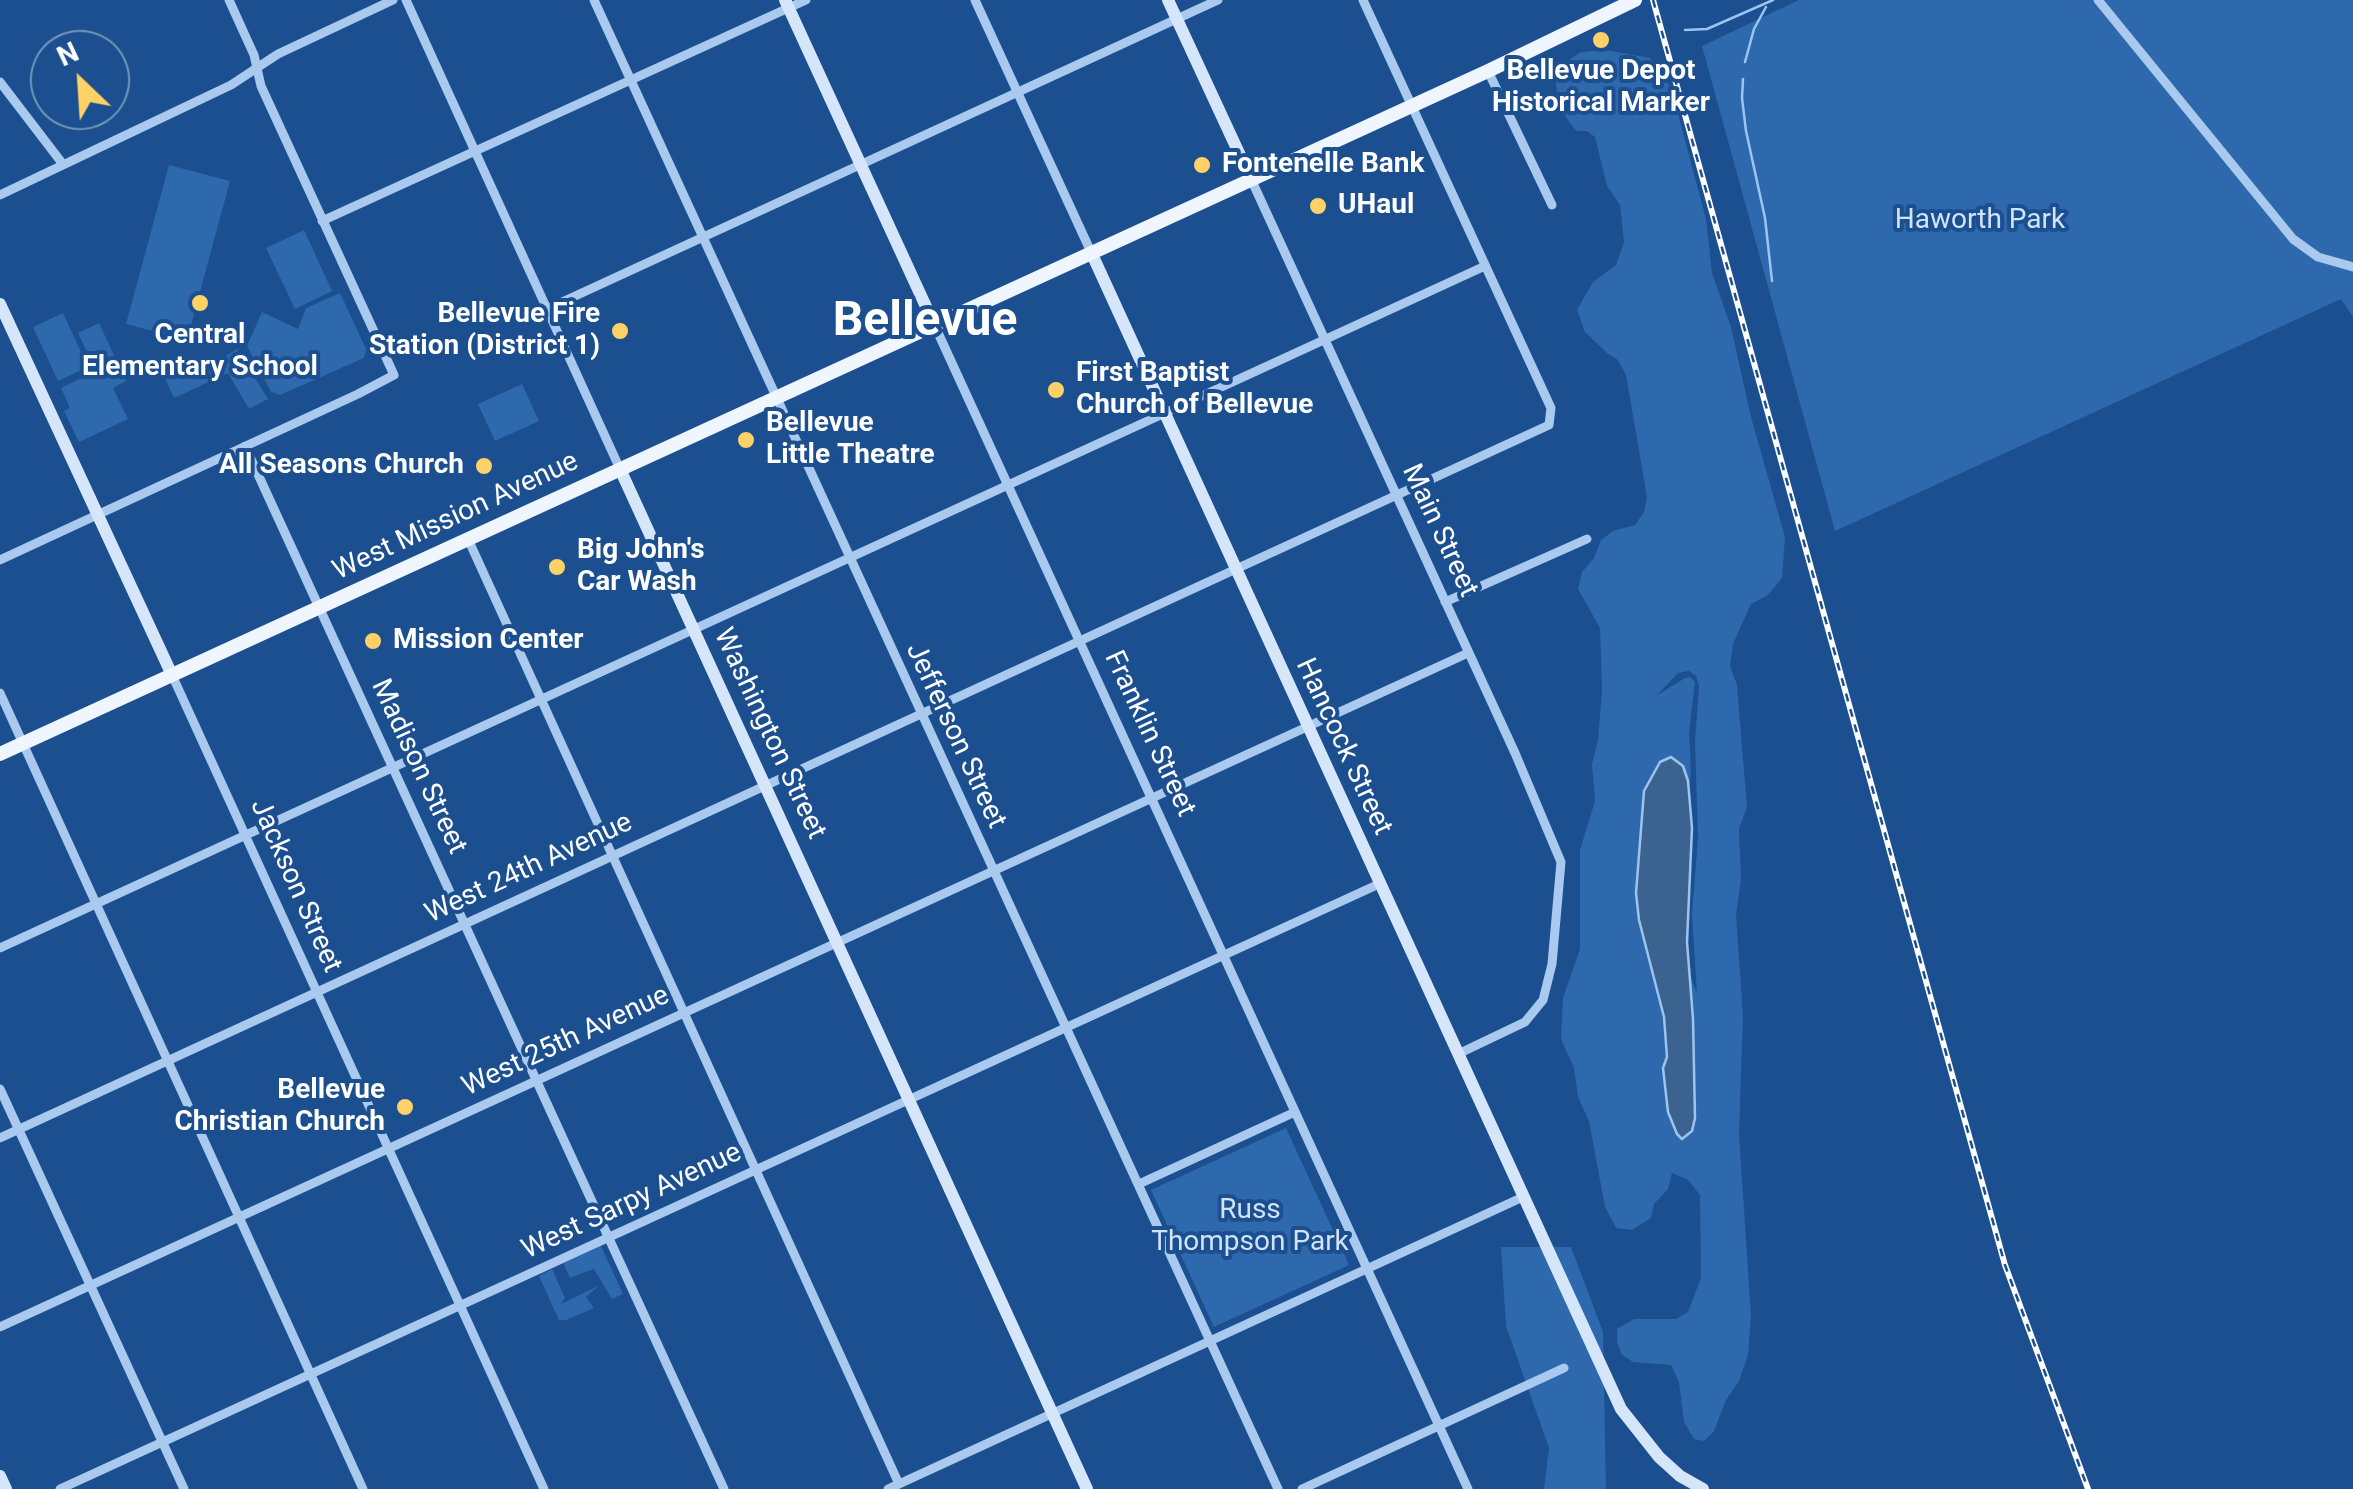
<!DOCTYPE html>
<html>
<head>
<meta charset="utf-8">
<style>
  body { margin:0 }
  #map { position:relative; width:2353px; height:1489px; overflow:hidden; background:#1b4f8f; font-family:Roboto,sans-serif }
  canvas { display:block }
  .north { position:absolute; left:30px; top:30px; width:100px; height:100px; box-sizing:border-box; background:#1b4f8f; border:2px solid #7695bc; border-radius:50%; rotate:335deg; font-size:28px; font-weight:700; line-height:40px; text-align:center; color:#fff }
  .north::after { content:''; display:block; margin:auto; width:35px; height:45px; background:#ffd166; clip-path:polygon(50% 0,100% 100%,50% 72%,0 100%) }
</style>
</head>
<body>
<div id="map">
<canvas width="2353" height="1489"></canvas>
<div class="north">N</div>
</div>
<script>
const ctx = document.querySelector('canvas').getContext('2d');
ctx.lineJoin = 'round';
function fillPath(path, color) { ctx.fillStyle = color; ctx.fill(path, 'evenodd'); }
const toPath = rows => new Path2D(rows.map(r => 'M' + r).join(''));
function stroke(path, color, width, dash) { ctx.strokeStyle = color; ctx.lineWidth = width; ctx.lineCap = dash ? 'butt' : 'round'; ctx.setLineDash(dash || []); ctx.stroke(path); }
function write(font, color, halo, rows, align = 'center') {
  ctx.font = font + ' Roboto,sans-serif'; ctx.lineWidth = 8; ctx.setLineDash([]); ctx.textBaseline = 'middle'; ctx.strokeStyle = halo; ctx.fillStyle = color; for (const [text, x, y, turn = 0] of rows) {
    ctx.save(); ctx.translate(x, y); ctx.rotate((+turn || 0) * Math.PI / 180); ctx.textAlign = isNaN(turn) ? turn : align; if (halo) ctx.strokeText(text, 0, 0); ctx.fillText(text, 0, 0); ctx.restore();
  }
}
const green = toPath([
  [1799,0,2353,0,2353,317,2341,299,1835,531,1702,46],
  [1605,50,1650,58,1671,88,1706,219,1712,273,1731,327,1751,417,1785,537,1782,578,1768,595,1751,604,1733,644,1730,666,1737,685,1747,807,1739,829,1741,880,1736,915,1743,1016,1739,1134,1751,1315,1748,1355,1739,1381,1726,1400,1714,1431,1704,1441,1694,1439,1684,1422,1679,1382,1671,1365,1633,1362,1622,1355,1617,1342,1617,1329,1634,1319,1676,1319,1688,1312,1701,1278,1700,1195,1688,1180,1672,1173,1668,1189,1654,1204,1651,1218,1632,1230,1616,1228,1605,1207,1589,1121,1578,1097,1574,1068,1561,1039,1563,998,1580,949,1580,850,1595,801,1592,764,1598,740,1602,690,1600,628,1578,589,1582,572,1594,558,1601,540,1613,531,1635,525,1644,512,1647,497,1626,375,1618,360,1608,354,1585,332,1577,310,1593,282,1616,265,1624,242,1620,205,1607,186,1595,137,1587,131,1576,131,1563,113,1557,97,1556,81,1567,61,1581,52],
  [1689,671,1696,676,1699,686,1695,741,1698,838,1692,914,1697,994,1688,969,1693,1019,1692,1048,1677,1134,1668,1112,1664,1077,1667,1057,1661,1003,1691,772,1689,732,1695,682,1690,677,1685,678,1656,696,1678,673],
  [169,165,230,181,187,340,126,324],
  [304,230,332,291,295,309,266,248],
  [340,293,366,349,364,358,280,395,271,392,247,346,262,312,298,329,306,308],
  [63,313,88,367,58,381,33,327],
  [99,323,126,381,113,388,128,419,79,442,64,411,70,408,61,388,96,371,78,333],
  [237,349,268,399,249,409,228,373,174,398,165,378,202,371],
  [522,384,539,421,495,441,478,404],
  [1286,1128,1349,1265,1214,1327,1151,1190],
  [601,1246,623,1294,612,1299,594,1269,570,1278,565,1267,564,1263],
  [1501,1247,1571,1247,1603,1332,1606,1489,1544,1489,1549,1448,1506,1326],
  [552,1269,565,1298,561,1304,600,1285,586,1297,594,1308,566,1320,559,1320,539,1276]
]);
const water = toPath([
  [1671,757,1683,766,1688,781,1692,828,1687,942,1693,1019,1695,1118,1692,1131,1682,1139,1677,1134,1668,1112,1663,1068,1667,1057,1664,1017,1639,920,1636,893,1644,791,1660,762,1671,757]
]);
const stream = toPath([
  [1685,30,1707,29,1773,0],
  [1745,62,1754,29,1766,7],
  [1743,79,1742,98,1746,131,1765,218,1772,281]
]);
const street = toPath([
  [406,0,620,469],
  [594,0,1278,1489],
  [975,0,1091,252],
  [2098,0,2293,239,2318,257,2353,267],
  [1488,71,1552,205],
  [0,82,62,163],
  [1251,179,1515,753,1561,862,1552,964,1543,1000,1525,1022,1458,1054],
  [0,195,231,85,278,54,393,0],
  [322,221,806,0],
  [547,309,1218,0],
  [934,324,1468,1489],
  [245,446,724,1489],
  [468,539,899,1484],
  [0,560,358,394,394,375,261,86,254,55,229,0],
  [1445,602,1587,539],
  [172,675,544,1489],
  [0,693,363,1489],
  [0,948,1485,266],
  [0,1089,184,1489],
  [0,1138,1549,425,1551,408,1363,0],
  [1139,1184,1295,1112],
  [0,1327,1468,653],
  [60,1489,1379,884],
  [888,1489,1523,1197],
  [1302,1489,1564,1368]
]);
const secondary = toPath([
  [785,0,934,324],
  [1168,0,1251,179],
  [1091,252,1621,1409,1659,1457,1680,1476,1703,1489],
  [0,304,172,675],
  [620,469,1087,1489],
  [0,1476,6,1489]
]);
const primary = toPath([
  [0,754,1488,71,1635,0]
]);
const rail = toPath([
  [1653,0,2005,1265,2088,1489]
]);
const markers = [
  [1601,40,10,"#ffd166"],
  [1202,165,10,"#ffd166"],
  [1318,206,10,"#ffd166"],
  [200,303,10,"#ffd166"],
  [620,331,10,"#ffd166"],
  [1056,390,10,"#ffd166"],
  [746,440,10,"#ffd166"],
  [484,466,10,"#ffd166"],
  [557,567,10,"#ffd166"],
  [373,641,10,"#ffd166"],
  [405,1107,10,"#ffd166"]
];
const poiNames = [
  ["Bellevue Depot",1601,72,"center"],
  ["Historical Marker",1601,104,"center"],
  ["Fontenelle Bank",1222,165],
  ["UHaul",1338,206],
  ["Bellevue Fire",600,315,"right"],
  ["Station (District 1)",600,347,"right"],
  ["Central",200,336,"center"],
  ["Elementary School",200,368,"center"],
  ["First Baptist",1076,374],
  ["Church of Bellevue",1076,406],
  ["Bellevue",766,424],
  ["Little Theatre",766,456],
  ["All Seasons Church",464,466,"right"],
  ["Big John's",577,551],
  ["Car Wash",577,583],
  ["Mission Center",393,641],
  ["Bellevue",385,1091,"right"],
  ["Christian Church",385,1123,"right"]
];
const parkNames = [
  ["Haworth Park",1980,221],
  ["Russ",1250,1211],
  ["Thompson Park",1250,1243]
];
const streetNames = [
  ["West Mission Avenue",456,517,-25],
  ["Main Street",1439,531,65],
  ["Washington Street",769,734,65],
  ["Franklin Street",1149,734,65],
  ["Jefferson Street",955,736,65],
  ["Hancock Street",1343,747,65],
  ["Madison Street",418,767,65],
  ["West 24th Avenue",529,869,-25],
  ["Jackson Street",295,886,66],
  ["West 25th Avenue",566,1042,-25],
  ["West Sarpy Avenue",632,1202,-25]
];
const townNames = [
  ["Bellevue",925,323]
];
fillPath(green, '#2e69ad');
fillPath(water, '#3c6290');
stroke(water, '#9cc4f0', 2.5);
stroke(stream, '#9cc4f0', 2.5);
stroke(street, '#a9c9ee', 9);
stroke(secondary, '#d6e6fa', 12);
stroke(primary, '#f0f6ff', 14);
stroke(rail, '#fff', 6);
stroke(rail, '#1b4f8f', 2.5, [8]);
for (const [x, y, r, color] of markers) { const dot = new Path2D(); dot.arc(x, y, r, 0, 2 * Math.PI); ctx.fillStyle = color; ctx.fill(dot); stroke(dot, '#1b4f8f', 4); }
write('bold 28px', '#fff', '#1b4f8f', poiNames, 'left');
write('28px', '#cfe3fa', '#1b4f8f', parkNames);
write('28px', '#fff', '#1b4f8f', streetNames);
write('bold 48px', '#fff', '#1b4f8f', townNames);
</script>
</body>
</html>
